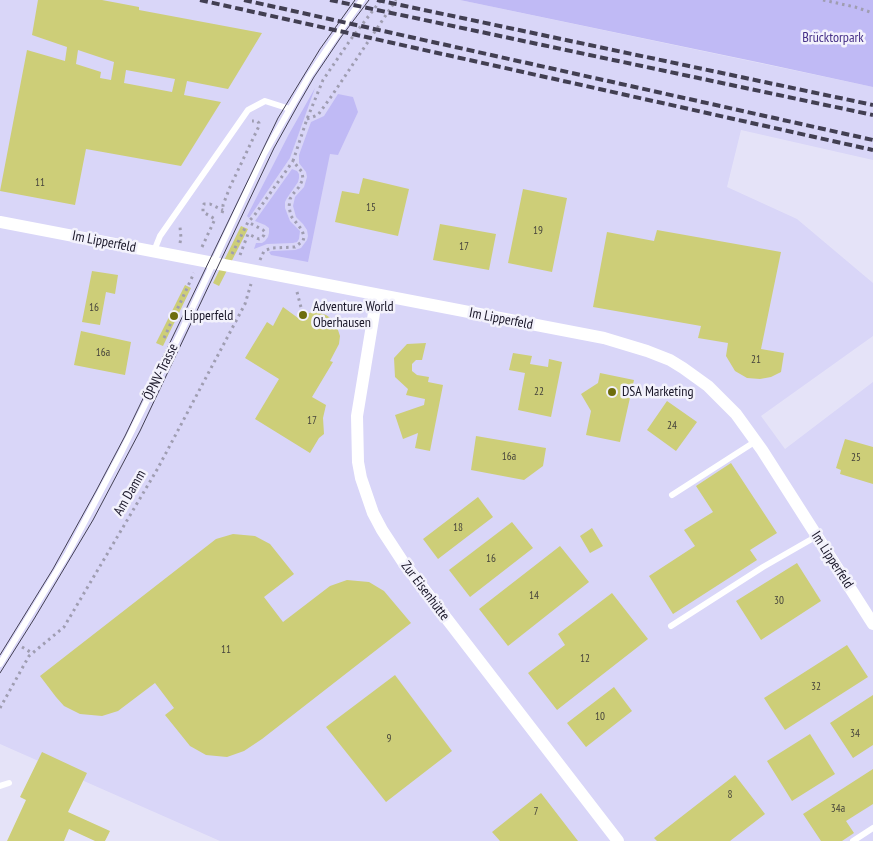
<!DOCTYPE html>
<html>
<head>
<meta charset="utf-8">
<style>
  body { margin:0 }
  canvas { display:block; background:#e5e3f8 }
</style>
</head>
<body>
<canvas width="873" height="841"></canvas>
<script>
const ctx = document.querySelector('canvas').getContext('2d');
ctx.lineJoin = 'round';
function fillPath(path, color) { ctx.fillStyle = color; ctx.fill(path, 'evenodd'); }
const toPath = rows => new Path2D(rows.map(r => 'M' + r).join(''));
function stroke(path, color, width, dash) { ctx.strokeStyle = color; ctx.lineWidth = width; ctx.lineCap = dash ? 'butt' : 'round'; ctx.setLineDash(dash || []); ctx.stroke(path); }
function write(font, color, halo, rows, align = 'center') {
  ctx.font = font + ' "PT Sans Narrow",sans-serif'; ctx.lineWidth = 5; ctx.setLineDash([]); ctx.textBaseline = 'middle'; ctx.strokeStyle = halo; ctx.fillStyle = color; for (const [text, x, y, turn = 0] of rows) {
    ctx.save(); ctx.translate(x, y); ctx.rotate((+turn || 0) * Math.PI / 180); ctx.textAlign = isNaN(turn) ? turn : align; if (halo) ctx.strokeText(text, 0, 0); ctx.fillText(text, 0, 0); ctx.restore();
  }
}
const built = toPath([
  [0,0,460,0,873,87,873,160,741,130,727,187,797,219,873,283,873,336,761,416,785,449,873,382,873,841,220,841,0,744]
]);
const green = toPath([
  [460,0,873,0,873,87,762,63],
  [315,88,290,158,249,218,247,216,289,134],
  [338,94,353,97,358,112,338,155,330,154,308,262,271,255,269,252,272,251,295,250,301,248,307,240,308,236,307,230,303,224,296,217,293,206,295,197,304,187,307,177,306,172,299,163,299,155,311,122,324,116],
  [292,169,297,171,299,174,299,178,298,182,287,198,285,202,285,208,290,221,300,231,299,239,297,242,293,243,267,244,254,249,256,243,262,243,265,241,268,237,269,233,269,228,265,225,255,221]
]);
const building = toPath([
  [38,0,102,0,139,7,139,10,262,33,228,89,187,81,184,95,221,102,181,166,86,149,75,205,0,191,27,50,65,61,67,47,32,35],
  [78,50,114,62,111,80,100,78,101,72,76,64],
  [126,70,175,79,172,92,124,83],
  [363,178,409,189,398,236,335,222,342,191,359,194],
  [523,189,567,198,552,272,508,263],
  [440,224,496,234,489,270,433,260],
  [241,226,248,229,219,286,213,283],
  [657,230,781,252,761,349,784,353,781,372,771,377,760,379,747,378,735,371,726,356,728,343,698,338,701,326,593,307,607,232,654,241],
  [92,271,118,275,115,294,106,292,100,325,82,322],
  [185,285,191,288,163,346,156,343],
  [283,307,298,318,306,314,313,312,320,313,326,315,332,319,336,324,340,336,339,344,330,361,333,362,312,397,326,405,323,418,324,434,319,438,310,453,255,419,279,379,245,358,267,322,273,326],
  [81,331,131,342,125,375,74,365],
  [426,343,422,360,416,360,412,364,412,371,417,375,429,377,428,382,443,385,430,451,415,448,418,433,403,439,395,415,424,405,425,399,406,395,408,389,395,377,394,358,407,344],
  [513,353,532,356,530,364,548,367,549,359,562,362,551,417,518,410,525,373,509,370],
  [600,373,634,380,620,442,586,435,591,411,581,394,598,383],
  [667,401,697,422,676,451,647,430],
  [476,436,546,448,543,466,524,480,471,470],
  [845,439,873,447,873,484,840,474,841,470,836,468],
  [731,463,777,533,750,550,757,560,673,614,649,576,695,546,684,530,713,512,696,486],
  [478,497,493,517,438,559,423,539],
  [512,522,533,548,470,597,449,570],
  [592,528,603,546,590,553,580,536],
  [233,534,255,536,270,544,294,574,264,597,283,622,330,586,347,580,369,582,384,591,411,623,262,739,244,751,227,757,206,755,190,746,165,715,174,708,155,683,118,711,102,716,80,714,64,706,56,697,40,676,216,539],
  [560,546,589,582,508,646,479,609],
  [797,563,821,601,761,640,736,601],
  [612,593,648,639,557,710,528,673,565,645,558,634],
  [847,645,868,677,785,730,764,698],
  [395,675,452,751,386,802,326,727],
  [614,687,632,711,586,747,567,723],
  [873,695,873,745,853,758,830,723],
  [810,734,835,774,792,801,767,761],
  [42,752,87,773,68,812,110,831,105,841,95,841,69,829,64,841,7,841,26,800,20,797],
  [873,769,873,804,846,821,854,833,842,841,821,841,803,814],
  [735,775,765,814,730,841,657,841,654,838],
  [541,793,578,841,500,841,492,832]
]);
const path = toPath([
  [823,0,855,7,873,13],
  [307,119,318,115,333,94,396,0],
  [222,213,223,210,223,205,230,187,259,126,259,123,257,121,252,121],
  [180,243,181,238,180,227],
  [202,247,215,219,203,212,203,206,204,204,210,204,223,210],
  [232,254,248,222,254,216,293,161],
  [240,255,248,234,259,239,262,238,264,235,265,232,263,230,248,222],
  [260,260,264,251,266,250,272,248,295,247,303,241,304,237,302,230,291,216,289,207,290,199,293,194,299,187,303,179,302,172,293,161,307,119,323,80,351,39,381,0],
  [297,292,303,315],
  [164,338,194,273],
  [22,647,32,653],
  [0,708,29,656,64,627,158,468,245,304,251,284]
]);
const lane = toPath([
  [154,251,160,236,248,110,265,101,290,109],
  [672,495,756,441],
  [671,626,763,567,817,536],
  [0,664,68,553,122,451,182,330,264,154,309,76,334,39,362,0],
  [0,786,9,783],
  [853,841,873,828]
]);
const street = toPath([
  [0,222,604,338,647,351,670,360,683,368,708,386,736,414,762,450,873,624],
  [377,295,357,416,358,462,361,478,373,513,382,530,403,562,618,841]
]);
const tram = toPath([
  [0,655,53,569,96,491,125,436,278,118,320,49,355,0],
  [0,673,34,619,93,520,140,431,274,148,299,103,314,77,341,37,369,0]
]);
const rail = toPath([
  [200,0,873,150],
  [244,0,873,140],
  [330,0,873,115],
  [377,0,873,105]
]);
const markers = [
  [303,315,5,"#6d6d0d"],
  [174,316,5,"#6d6d0d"],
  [612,392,5,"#6d6d0d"]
];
const numberNames = [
  ["11",40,183],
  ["15",371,208],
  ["19",538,231],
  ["17",464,247],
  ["16",94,308],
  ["16a",103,353],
  ["21",756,360],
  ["22",539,392],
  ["17",312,421],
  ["24",672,426],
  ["16a",509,457],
  ["25",856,458],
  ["18",458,528],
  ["16",491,559],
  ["14",534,596],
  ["30",779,601],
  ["11",226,650],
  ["12",585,659],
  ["32",816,687],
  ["10",600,717],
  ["34",855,734],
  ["9",389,739],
  ["8",730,795],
  ["34a",838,809],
  ["7",536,812]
];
const parkNames = [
  ["Brücktorpark",833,38]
];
const streetNames = [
  ["Im Lipperfeld",104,242,11],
  ["Im Lipperfeld",501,319,11],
  ["ÖPNV-Trasse",161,372,-64],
  ["Am Damm",130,493,-60],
  ["Im Lipperfeld",832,560,57],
  ["Zur Eisenhütte",425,591,53]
];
const poiNames = [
  ["Adventure World",313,307],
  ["Oberhausen",313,323],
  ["Lipperfeld",184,316],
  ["DSA Marketing",622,392]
];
fillPath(built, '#d9d6f8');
fillPath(green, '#c0baf5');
fillPath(building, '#cdce78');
stroke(path, '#9f9db1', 3, [2.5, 4]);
stroke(lane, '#fff', 6);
stroke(street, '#fff', 12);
stroke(tram, '#423f52', 1);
stroke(rail, '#423f52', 4, [8, 4]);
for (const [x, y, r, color] of markers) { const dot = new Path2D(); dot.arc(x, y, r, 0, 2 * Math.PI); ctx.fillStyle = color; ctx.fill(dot); stroke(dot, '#f3f2fc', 2); }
write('11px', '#46443c', null, numberNames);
write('14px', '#463088', '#f3f2fc', parkNames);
write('14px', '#191628', '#f3f2fc', streetNames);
write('14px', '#191628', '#f3f2fc', poiNames, 'left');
</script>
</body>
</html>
